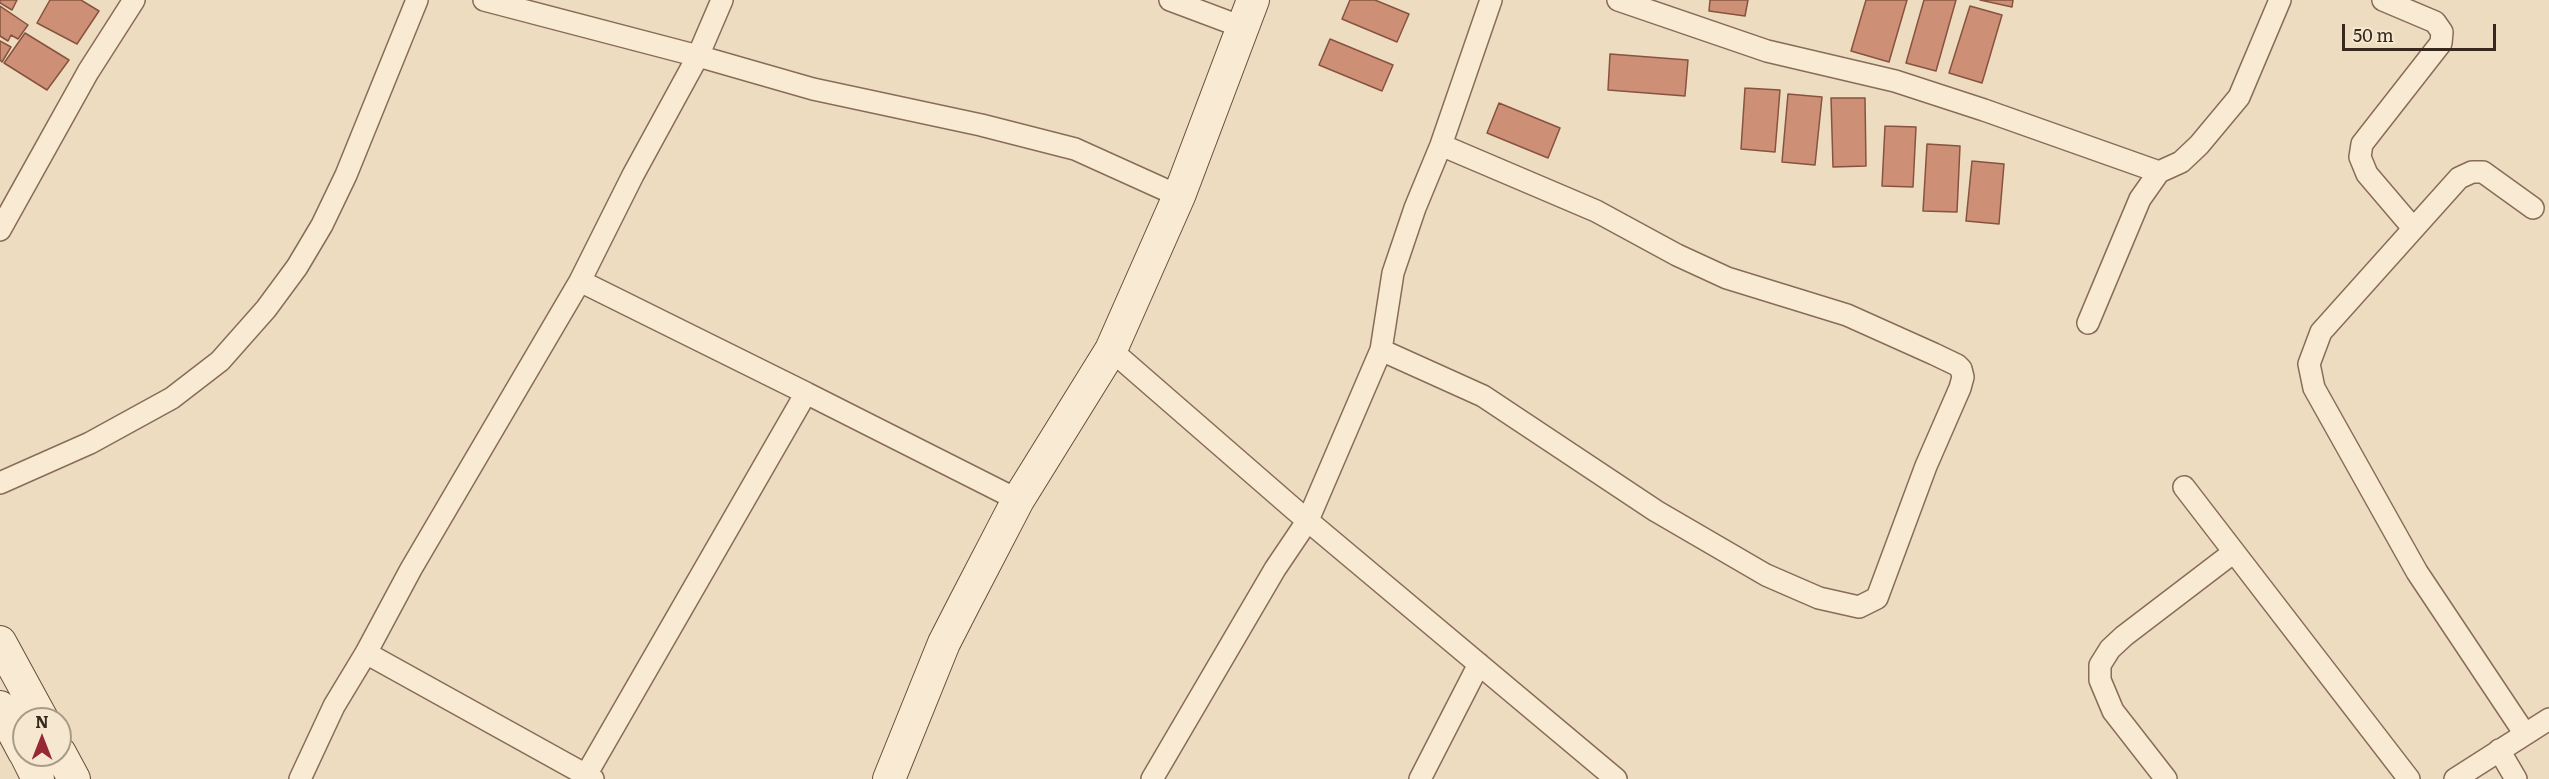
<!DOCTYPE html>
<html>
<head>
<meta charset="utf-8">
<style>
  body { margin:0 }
  #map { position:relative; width:2549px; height:779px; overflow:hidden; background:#eedcc1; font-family:Literata,serif }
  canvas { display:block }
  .north { position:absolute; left:12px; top:707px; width:60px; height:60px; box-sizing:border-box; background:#f6e7d0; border:2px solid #aa9a88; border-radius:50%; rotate:0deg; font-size:16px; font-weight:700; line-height:24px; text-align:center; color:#37271d }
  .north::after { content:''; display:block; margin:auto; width:21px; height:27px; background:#972835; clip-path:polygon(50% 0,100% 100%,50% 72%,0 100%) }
  .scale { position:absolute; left:2342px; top:24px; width:154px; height:27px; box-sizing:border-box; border:3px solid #37271d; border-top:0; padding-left:8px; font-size:18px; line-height:21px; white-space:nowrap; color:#37271d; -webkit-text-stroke:4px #f6e7d0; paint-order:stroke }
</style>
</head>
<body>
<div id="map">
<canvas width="2549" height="779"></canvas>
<div class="north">N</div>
<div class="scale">50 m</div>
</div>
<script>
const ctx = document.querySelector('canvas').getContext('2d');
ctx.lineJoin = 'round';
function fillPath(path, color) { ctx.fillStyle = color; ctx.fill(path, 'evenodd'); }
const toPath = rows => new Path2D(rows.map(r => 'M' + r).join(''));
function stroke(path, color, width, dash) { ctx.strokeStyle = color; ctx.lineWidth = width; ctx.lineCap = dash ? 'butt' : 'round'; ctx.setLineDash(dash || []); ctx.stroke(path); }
const building = toPath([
  [0,0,17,0,12,10,0,3,0,0],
  [50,0,81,0,99,11,77,44,37,23,50,0],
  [1350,0,1375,0,1409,14,1397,42,1342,19,1350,0],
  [1710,0,1748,0,1745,16,1709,11,1710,0],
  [1866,0,1907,0,1889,62,1851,51,1866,0],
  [1924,0,1956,0,1936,71,1906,63,1924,0],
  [1980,0,2013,0,2012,7,1980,0],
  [0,6,28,25,18,39,11,35,8,41,0,36,0,6],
  [1970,6,2002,15,1982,83,1949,73,1970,6],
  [25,33,69,60,47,90,4,63,25,33],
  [1330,39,1393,65,1382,91,1319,65,1330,39],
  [0,41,11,47,2,62,0,60,0,41],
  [1610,54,1688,60,1685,96,1608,90,1610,54],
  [1745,88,1780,90,1775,152,1741,149,1745,88],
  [1788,94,1822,97,1815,165,1782,162,1788,94],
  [1831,98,1865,98,1866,166,1833,167,1831,98],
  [1499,103,1560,128,1548,158,1487,133,1499,103],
  [1885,126,1916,127,1913,187,1882,186,1885,126],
  [1927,144,1960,146,1957,212,1923,211,1927,144],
  [1972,161,2004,164,1999,224,1966,221,1972,161]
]);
const street = toPath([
  [484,0,698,56,722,0],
  [1170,0,1242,27],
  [1618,0,1767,51,1895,81,1984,110,2159,172,2140,199,2088,323],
  [2383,0,2435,22,2442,32,2441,43,2362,144,2360,157,2367,174,2413,228],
  [2159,172,2181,162,2199,145,2239,97,2280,0],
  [0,230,88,72,134,0],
  [580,281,806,393,586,775,593,779],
  [1111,350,1295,510,1616,779],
  [1381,350,1483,396,1656,511,1766,575,1819,598,1859,607,1877,598,1926,466,1960,388,1963,377,1961,369,1957,365,1934,354,1847,315,1727,278,1677,255,1596,211,1441,145],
  [806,393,1018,500],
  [0,483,90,443,172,398,220,361,266,309,297,267,322,225,346,175,417,0],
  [2184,487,2409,779],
  [366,653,586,775,583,779],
  [2525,734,2417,572,2314,388,2309,364,2321,332,2459,178,2472,172,2483,172,2533,208],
  [2499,750,2516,779],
  [300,779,334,706,366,653,411,569,580,281,633,175,698,56,813,89,981,125,1075,149,1179,196],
  [1152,779,1275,569,1308,520,1381,350,1393,273,1415,208,1441,145,1491,0],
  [1420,779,1479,664],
  [2166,779,2113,711,2100,680,2100,665,2110,649,2124,636,2234,552],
  [2455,779,2549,719]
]);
const secondary = toPath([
  [0,642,42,719],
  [0,707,24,752],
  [60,753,74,779],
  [26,755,38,779],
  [889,779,944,643,965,602,1018,500,1111,350,1179,196,1253,0]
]);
fillPath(building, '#cd9076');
stroke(building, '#87533e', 1.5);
stroke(street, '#886c58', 24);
stroke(secondary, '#694d3b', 34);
stroke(street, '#f9ead4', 21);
stroke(secondary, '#f9ead4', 32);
</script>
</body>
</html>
